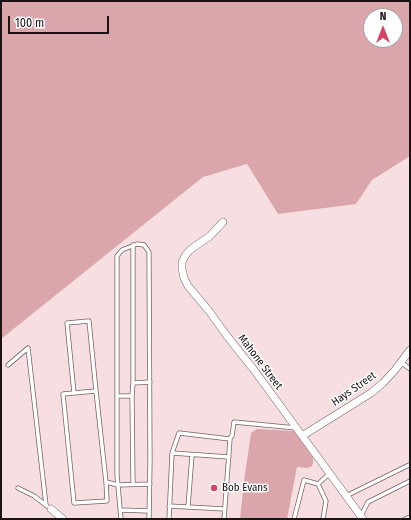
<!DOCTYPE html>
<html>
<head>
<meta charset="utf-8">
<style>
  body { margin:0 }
  #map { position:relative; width:411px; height:520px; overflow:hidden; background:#f7dfe1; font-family:"Fira Sans Condensed",sans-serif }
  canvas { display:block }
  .frame { position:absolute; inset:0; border:2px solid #1b1314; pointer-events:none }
  .north { position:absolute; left:363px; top:8px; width:40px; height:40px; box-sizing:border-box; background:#fff; border:1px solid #a4a1a1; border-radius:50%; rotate:0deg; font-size:11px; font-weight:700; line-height:16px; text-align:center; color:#1b1314 }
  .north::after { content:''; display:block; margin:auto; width:14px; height:18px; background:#d44463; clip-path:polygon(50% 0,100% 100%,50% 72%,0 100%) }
  .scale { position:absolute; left:8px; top:16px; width:101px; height:18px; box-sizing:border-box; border:2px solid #1b1314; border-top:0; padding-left:5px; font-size:12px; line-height:14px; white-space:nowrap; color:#1b1314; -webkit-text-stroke:3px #fff; paint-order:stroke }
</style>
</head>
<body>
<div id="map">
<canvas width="411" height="520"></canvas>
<div class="frame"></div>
<div class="north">N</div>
<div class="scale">100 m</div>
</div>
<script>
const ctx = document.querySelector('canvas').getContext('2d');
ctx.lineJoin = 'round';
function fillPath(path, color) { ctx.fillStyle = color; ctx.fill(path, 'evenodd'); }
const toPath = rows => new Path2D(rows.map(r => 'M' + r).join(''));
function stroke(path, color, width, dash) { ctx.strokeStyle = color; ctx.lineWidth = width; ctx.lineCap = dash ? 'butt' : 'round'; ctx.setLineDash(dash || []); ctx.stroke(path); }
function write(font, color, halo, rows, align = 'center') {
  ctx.font = font + ' "Fira Sans Condensed",sans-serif'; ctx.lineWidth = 3; ctx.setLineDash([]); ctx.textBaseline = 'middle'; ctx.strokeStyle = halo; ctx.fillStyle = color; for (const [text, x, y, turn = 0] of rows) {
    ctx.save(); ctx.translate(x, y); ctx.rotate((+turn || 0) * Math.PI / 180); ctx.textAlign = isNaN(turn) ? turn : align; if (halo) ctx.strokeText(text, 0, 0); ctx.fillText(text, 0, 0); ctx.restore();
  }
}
const green = toPath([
  [1,1,410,1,410,156,372,180,356,204,278,214,247,164,203,177,1,339],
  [371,16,395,16,395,40,371,40],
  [257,429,294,431,313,458,313,463,312,466,308,468,297,467,287,519,240,519,244,481,251,433]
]);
const service = toPath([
  [401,362,410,369],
  [8,365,28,348,46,505],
  [133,383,133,245],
  [74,393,67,323,89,321,96,391,106,482,107,501,74,503,63,394,96,391],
  [117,396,132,396,133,383,150,382],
  [132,396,133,484],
  [229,439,232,436,234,422,296,428],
  [172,453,229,457],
  [106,482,118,485,150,484],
  [318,484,329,474],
  [18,488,34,496,47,506],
  [346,496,409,465],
  [169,506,225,509],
  [188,507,192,455],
  [121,510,149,511],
  [361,516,368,502,410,481],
  [121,519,117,475,117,256,122,250,137,244,144,245,149,252,150,461,149,519],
  [169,519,172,453,179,433,230,439,224,519],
  [294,519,304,480,318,484,326,501,323,519],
  [405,519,410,517]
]);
const minor = toPath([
  [223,222,210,236,194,247,189,251,185,256,182,262,182,269,184,278,188,286,209,311,227,336,254,370,363,519],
  [302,436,371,393,383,383,395,370,410,350],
  [51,509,63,519]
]);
const markers = [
  [214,488,4,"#d44463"]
];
const streetNames = [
  ["Mahone Street",260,362,53],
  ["Hays Street",354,389,-35]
];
const poiNames = [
  ["Bob Evans",222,488]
];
fillPath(green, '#daa6ab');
stroke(service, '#766163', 5);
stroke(minor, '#766163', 8);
stroke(service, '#fff', 3.5);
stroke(minor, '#fff', 7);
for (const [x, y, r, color] of markers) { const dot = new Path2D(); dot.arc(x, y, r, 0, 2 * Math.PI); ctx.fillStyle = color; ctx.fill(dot); stroke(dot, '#fff', 1.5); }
write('11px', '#1b1314', '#fff', streetNames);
write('11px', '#1b1314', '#fff', poiNames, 'left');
</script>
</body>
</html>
